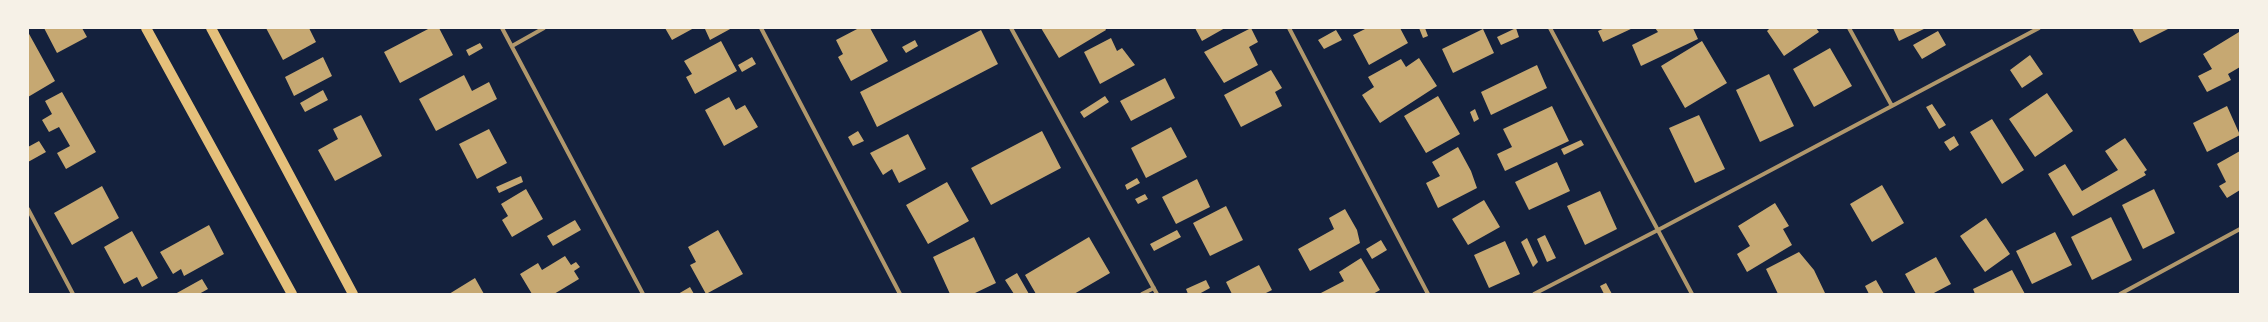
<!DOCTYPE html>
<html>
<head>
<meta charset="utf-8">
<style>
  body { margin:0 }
  #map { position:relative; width:2268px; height:322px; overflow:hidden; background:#14213d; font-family:Rubik,sans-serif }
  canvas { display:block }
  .frame { position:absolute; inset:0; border:29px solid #f6f1e7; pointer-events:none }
</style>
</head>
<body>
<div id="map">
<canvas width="2268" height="322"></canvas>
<div class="frame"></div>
</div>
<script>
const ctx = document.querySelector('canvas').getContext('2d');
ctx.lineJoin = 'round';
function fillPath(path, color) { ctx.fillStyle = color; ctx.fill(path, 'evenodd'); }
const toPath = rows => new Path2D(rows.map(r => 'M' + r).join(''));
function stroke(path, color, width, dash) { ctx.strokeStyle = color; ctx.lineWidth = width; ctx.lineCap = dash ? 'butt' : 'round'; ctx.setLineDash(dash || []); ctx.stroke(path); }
const building = toPath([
  [44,28,82,28,87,37,57,53],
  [266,28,309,28,316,42,283,60],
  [430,28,439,28,453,55,400,83,384,52],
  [665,28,694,28,672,40],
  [707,28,732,28,710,40,705,29],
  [859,28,870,28,888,61,851,81,838,57,843,54,836,40],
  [1041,28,1105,28,1106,30,1059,58],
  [1195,28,1225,28,1202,41],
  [1251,28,1258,42,1249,47,1258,65,1224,83,1204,52],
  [1367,28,1400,28,1408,43,1369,65,1353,35],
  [1419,28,1425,28,1428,36,1423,38],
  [1516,28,1519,37,1501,45,1497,37],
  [1605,28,1633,28,1603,42,1598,31],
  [1655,28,1693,28,1698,39,1641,66,1632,45,1658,32],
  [1770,28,1816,28,1819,32,1784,56,1767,31],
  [1893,28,1926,28,1899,41],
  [2132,28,2170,28,2140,43],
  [1483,29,1494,53,1453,73,1442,49],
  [981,30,998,64,877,127,860,92],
  [1336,30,1342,40,1324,49,1318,40],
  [1938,31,1946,45,1922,59,1913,45],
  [28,32,55,81,28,97],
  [2239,32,2240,67,2228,74,2231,80,2207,92,2198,76,2212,69,2203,54],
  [1111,38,1117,51,1122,48,1135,65,1100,84,1084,52],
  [915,40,918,46,906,53,902,47],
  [721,41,737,71,695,94,686,77,692,74,684,61],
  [1702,41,1727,83,1685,108,1661,66],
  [480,43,483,48,469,56,466,50],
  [1830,48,1852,86,1814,107,1793,69],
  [2030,55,2043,74,2022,88,2010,70],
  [323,57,332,76,294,96,285,77],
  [752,57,756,64,742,72,738,65],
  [1419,58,1437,86,1380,123,1362,95,1374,87,1368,77,1401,59,1406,67],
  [1537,65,1547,88,1491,115,1481,92],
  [1271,70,1282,88,1275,92,1282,106,1241,127,1224,95],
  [1769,74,1794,126,1760,142,1736,90],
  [464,75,472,91,489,82,497,99,436,131,419,99],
  [1165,78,1175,98,1131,121,1120,101],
  [323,90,328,100,305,112,300,103],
  [62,92,96,152,66,169,57,153,70,146,59,127,49,132,42,120,52,114,45,101],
  [2047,93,2073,131,2035,157,2009,119],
  [1105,96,1109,102,1084,118,1080,112],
  [1438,96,1460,134,1426,153,1404,116],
  [729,97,736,110,745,105,758,127,724,146,705,110],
  [1932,104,1946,125,1939,129,1926,107],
  [1552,106,1569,141,1505,171,1497,154,1512,147,1503,129],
  [2227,106,2240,135,2207,152,2193,123],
  [1475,109,1479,119,1474,122,1470,112],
  [361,115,382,156,335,181,318,150,338,139,333,129],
  [1699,115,1725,169,1695,183,1669,128],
  [1992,119,2024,170,2002,184,1970,132],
  [1171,127,1187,157,1146,178,1131,148],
  [489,129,507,163,477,179,459,144],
  [858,131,864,141,853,146,848,137],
  [1042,131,1061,168,991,205,971,168],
  [908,134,926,169,899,183,892,169,883,175,870,153],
  [1954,136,1959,145,1950,151,1944,142],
  [2125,138,2147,170,2144,172,2146,175,2073,216,2048,174,2065,164,2082,191,2118,170,2105,151],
  [1581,140,1584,145,1564,155,1561,149],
  [39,141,46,152,28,162,28,147],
  [1458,147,1471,171,1477,188,1438,208,1426,183,1440,176,1432,162],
  [2240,151,2240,190,2227,198,2219,186,2226,182,2217,164],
  [1557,162,1570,191,1529,210,1515,182],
  [521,176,523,182,499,193,496,187],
  [1137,178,1140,183,1127,190,1125,185],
  [1197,179,1210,207,1176,224,1162,197],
  [947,182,969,221,928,244,906,205],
  [1882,185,1904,223,1872,242,1850,204],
  [102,186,119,218,72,245,54,213],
  [526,189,543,219,512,237,502,220,508,216,501,204],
  [2154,189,2175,233,2143,249,2122,205],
  [1600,191,1617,229,1585,245,1567,206],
  [1145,194,1148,199,1138,204,1135,199],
  [1484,200,1500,227,1468,245,1452,219],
  [1775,203,1789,226,1783,229,1792,245,1747,272,1737,254,1750,246,1738,226],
  [1226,206,1243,240,1210,256,1193,223],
  [1345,209,1357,230,1360,243,1310,271,1298,249,1334,229,1329,218],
  [2111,217,2132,260,2092,280,2071,237],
  [1986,218,2010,254,1985,272,1960,236],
  [575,220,581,230,553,246,547,236],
  [209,225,224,254,184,276,181,269,173,274,160,252],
  [718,230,743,274,706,294,690,265,696,262,688,247],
  [1177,230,1181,237,1154,251,1150,244],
  [132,231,158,278,142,287,137,277,124,284,104,247],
  [2055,232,2072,265,2032,284,2016,251],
  [1545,235,1556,258,1547,262,1537,239],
  [974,237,996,283,973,294,950,294,933,257],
  [1089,237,1110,273,1074,294,1036,294,1025,275],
  [1527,238,1538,262,1533,267,1521,242],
  [1381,240,1387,250,1372,259,1366,249],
  [1505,241,1520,274,1489,288,1474,255],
  [1799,252,1814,270,1825,293,1778,294,1766,269],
  [565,256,571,265,576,262,580,267,574,271,579,279,554,294,532,294,520,274,538,263,542,270],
  [1936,257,1951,284,1932,294,1916,294,1905,274],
  [1361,258,1380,290,1373,294,1319,294,1344,281,1339,272],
  [1259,265,1272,290,1264,294,1232,294,1226,282],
  [2012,270,2025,294,1975,294,1973,289],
  [1017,273,1029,294,1014,294,1005,280],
  [475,278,484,294,449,294],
  [202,279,208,289,199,294,175,294],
  [1206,280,1210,288,1199,294,1188,294,1186,289],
  [1876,280,1884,294,1869,294,1865,286],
  [1606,283,1612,294,1604,294,1600,286],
  [690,287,694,294,678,294]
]);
const minor = toPath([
  [502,28,643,294],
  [761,28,900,294],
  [1011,28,1157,294],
  [1289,28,1428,294],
  [1550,28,1692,294],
  [1849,28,1892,106],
  [512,46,544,28],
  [28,209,73,294],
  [1142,294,1154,288],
  [1534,294,1658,230,2039,28],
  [2120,294,2240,229]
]);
const primary = toPath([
  [146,28,292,294],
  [211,28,353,294]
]);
fillPath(building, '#c6a872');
stroke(minor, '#b1986c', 4);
stroke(primary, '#e5c07b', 10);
</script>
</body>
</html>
